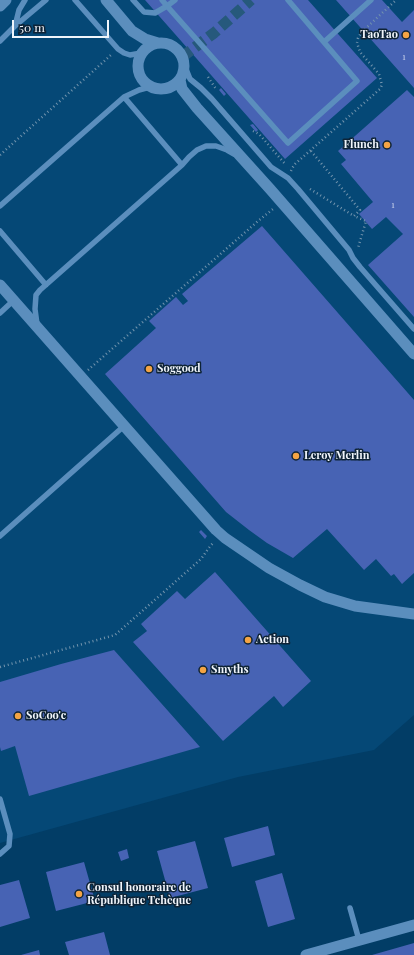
<!DOCTYPE html>
<html>
<head>
<meta charset="utf-8">
<style>
  body { margin:0 }
  #map { position:relative; width:414px; height:955px; overflow:hidden; background:#023d66; font-family:"Playfair Display",serif }
  canvas { display:block }
  .scale { position:absolute; left:12px; top:20px; width:97px; height:18px; box-sizing:border-box; border:2px solid #f0f5fb; border-top:0; padding-left:5px; font-size:12px; line-height:14px; white-space:nowrap; color:#f0f5fb; -webkit-text-stroke:3px #0e2336; paint-order:stroke }
</style>
</head>
<body>
<div id="map">
<canvas width="414" height="955"></canvas>
<div class="scale">50 m</div>
</div>
<script>
const ctx = document.querySelector('canvas').getContext('2d');
ctx.lineJoin = 'round';
function fillPath(path, color) { ctx.fillStyle = color; ctx.fill(path, 'evenodd'); }
const toPath = rows => new Path2D(rows.map(r => 'M' + r).join(''));
function stroke(path, color, width, dash) { ctx.strokeStyle = color; ctx.lineWidth = width; ctx.lineCap = dash ? 'butt' : 'round'; ctx.setLineDash(dash || []); ctx.stroke(path); }
function write(font, color, halo, rows, align = 'center') {
  ctx.font = font + ' "Playfair Display",serif'; ctx.lineWidth = 3; ctx.setLineDash([]); ctx.textBaseline = 'middle'; ctx.strokeStyle = halo; ctx.fillStyle = color; for (const [text, x, y, turn = 0] of rows) {
    ctx.save(); ctx.translate(x, y); ctx.rotate((+turn || 0) * Math.PI / 180); ctx.textAlign = isNaN(turn) ? turn : align; if (halo) ctx.strokeText(text, 0, 0); ctx.fillText(text, 0, 0); ctx.restore();
  }
}
const built = toPath([
  [0,0,414,0,414,715,374,750,238,777,0,843]
]);
const building = toPath([
  [145,0,308,0,377,78,285,159],
  [336,0,382,0,402,22,414,10,414,88],
  [221,88,226,94,224,96,219,90],
  [407,90,414,97,414,317,368,265,403,234,386,217,372,229,359,214,373,202,341,164,346,160,338,151],
  [253,124,258,130,256,132,250,125],
  [262,226,414,400,414,573,402,584,394,574,391,576,376,559,364,570,327,529,293,558,267,543,249,530,226,512,105,374,156,328,149,321,176,297,183,305,188,301,182,294],
  [201,530,207,536,205,539,199,532],
  [215,572,311,681,283,707,274,696,223,741,133,642,147,631,141,624,177,591,185,599],
  [114,650,200,747,29,796,15,746,1,751,0,747,0,682,61,664],
  [268,826,275,855,232,867,224,838],
  [195,841,208,888,170,898,157,851],
  [127,849,129,858,121,861,118,852],
  [84,862,95,901,56,911,46,872],
  [282,873,295,919,268,927,255,881],
  [19,880,30,918,0,927,0,885],
  [104,932,110,955,69,955,65,942],
  [414,943,414,955,372,955],
  [39,950,40,955,21,955]
]);
const minorTunnel = toPath([
  [182,57,214,33,251,0]
]);
const path = toPath([
  [208,77,216,89],
  [253,131,259,134,286,165],
  [311,151,360,210,354,216,366,221,358,248],
  [0,155,111,55],
  [291,171,293,167,295,164,380,89,382,85,379,74,360,52,357,43,358,38,361,33,396,0],
  [310,189,354,216],
  [88,370,258,221,273,209],
  [0,667,115,635,201,559,208,549,213,543]
]);
const service = toPath([
  [75,0,118,49,124,53,130,55,141,53],
  [133,0,144,12,155,13,167,6,288,143,357,81,288,0],
  [162,0,167,6,175,0],
  [15,26,19,10,25,0],
  [0,41,15,26,46,0],
  [324,42,371,0],
  [184,64,190,79,201,88,212,99,271,167,288,178,298,189,349,250,353,258,360,267,414,329],
  [124,97,182,165],
  [0,206,124,97,139,90,150,87],
  [0,231,46,285],
  [0,313,14,300],
  [37,324,35,309,36,295,40,290,182,165,189,157,197,150,206,146,216,146,227,150,234,154],
  [0,536,124,426],
  [0,799,10,834,9,846,0,854],
  [350,908,359,940]
]);
const minor = toPath([
  [106,0,132,31,145,39,158,43],
  [0,6,6,0],
  '138 66a23 23 0 1 1 46 0a23 23 0 1 1-46 0Z',
  [180,80,182,89,197,108,270,189,414,354],
  [0,285,216,530,225,538,269,568,300,585,325,597,355,606,414,614],
  [306,955,414,925]
]);
const markers = [
  [406,35,4,"#f4a444"],
  [387,145,4,"#f4a444"],
  [149,369,4,"#f4a444"],
  [296,456,4,"#f4a444"],
  [248,640,4,"#f4a444"],
  [203,670,4,"#f4a444"],
  [18,716,4,"#f4a444"],
  [79,894,4,"#f4a444"]
];
const numberNames = [
  ["1",404,57],
  ["1",393,205]
];
const poiNames = [
  ["TaoTao",398,35,"right"],
  ["Flunch",379,145,"right"],
  ["Soggood",157,369],
  ["Leroy Merlin",304,456],
  ["Action",256,640],
  ["Smyths",211,670],
  ["SoCoo'c",26,716],
  ["Consul honoraire de",87,888],
  ["République Tchèque",87,901]
];
fillPath(built, '#054876');
fillPath(building, '#4763b4');
stroke(minorTunnel, '#26597c', 11, [11, 5.5]);
stroke(path, '#7495ae', 2.5, [1, 3]);
stroke(service, '#5b8ebd', 5.5);
stroke(minor, '#5b8ebd', 11);
for (const [x, y, r, color] of markers) { const dot = new Path2D(); dot.arc(x, y, r, 0, 2 * Math.PI); ctx.fillStyle = color; ctx.fill(dot); stroke(dot, '#0e2336', 1.5); }
write('9px', '#c6d0e9', null, numberNames);
write('bold 11px', '#f0f5fb', '#0e2336', poiNames, 'left');
</script>
</body>
</html>
